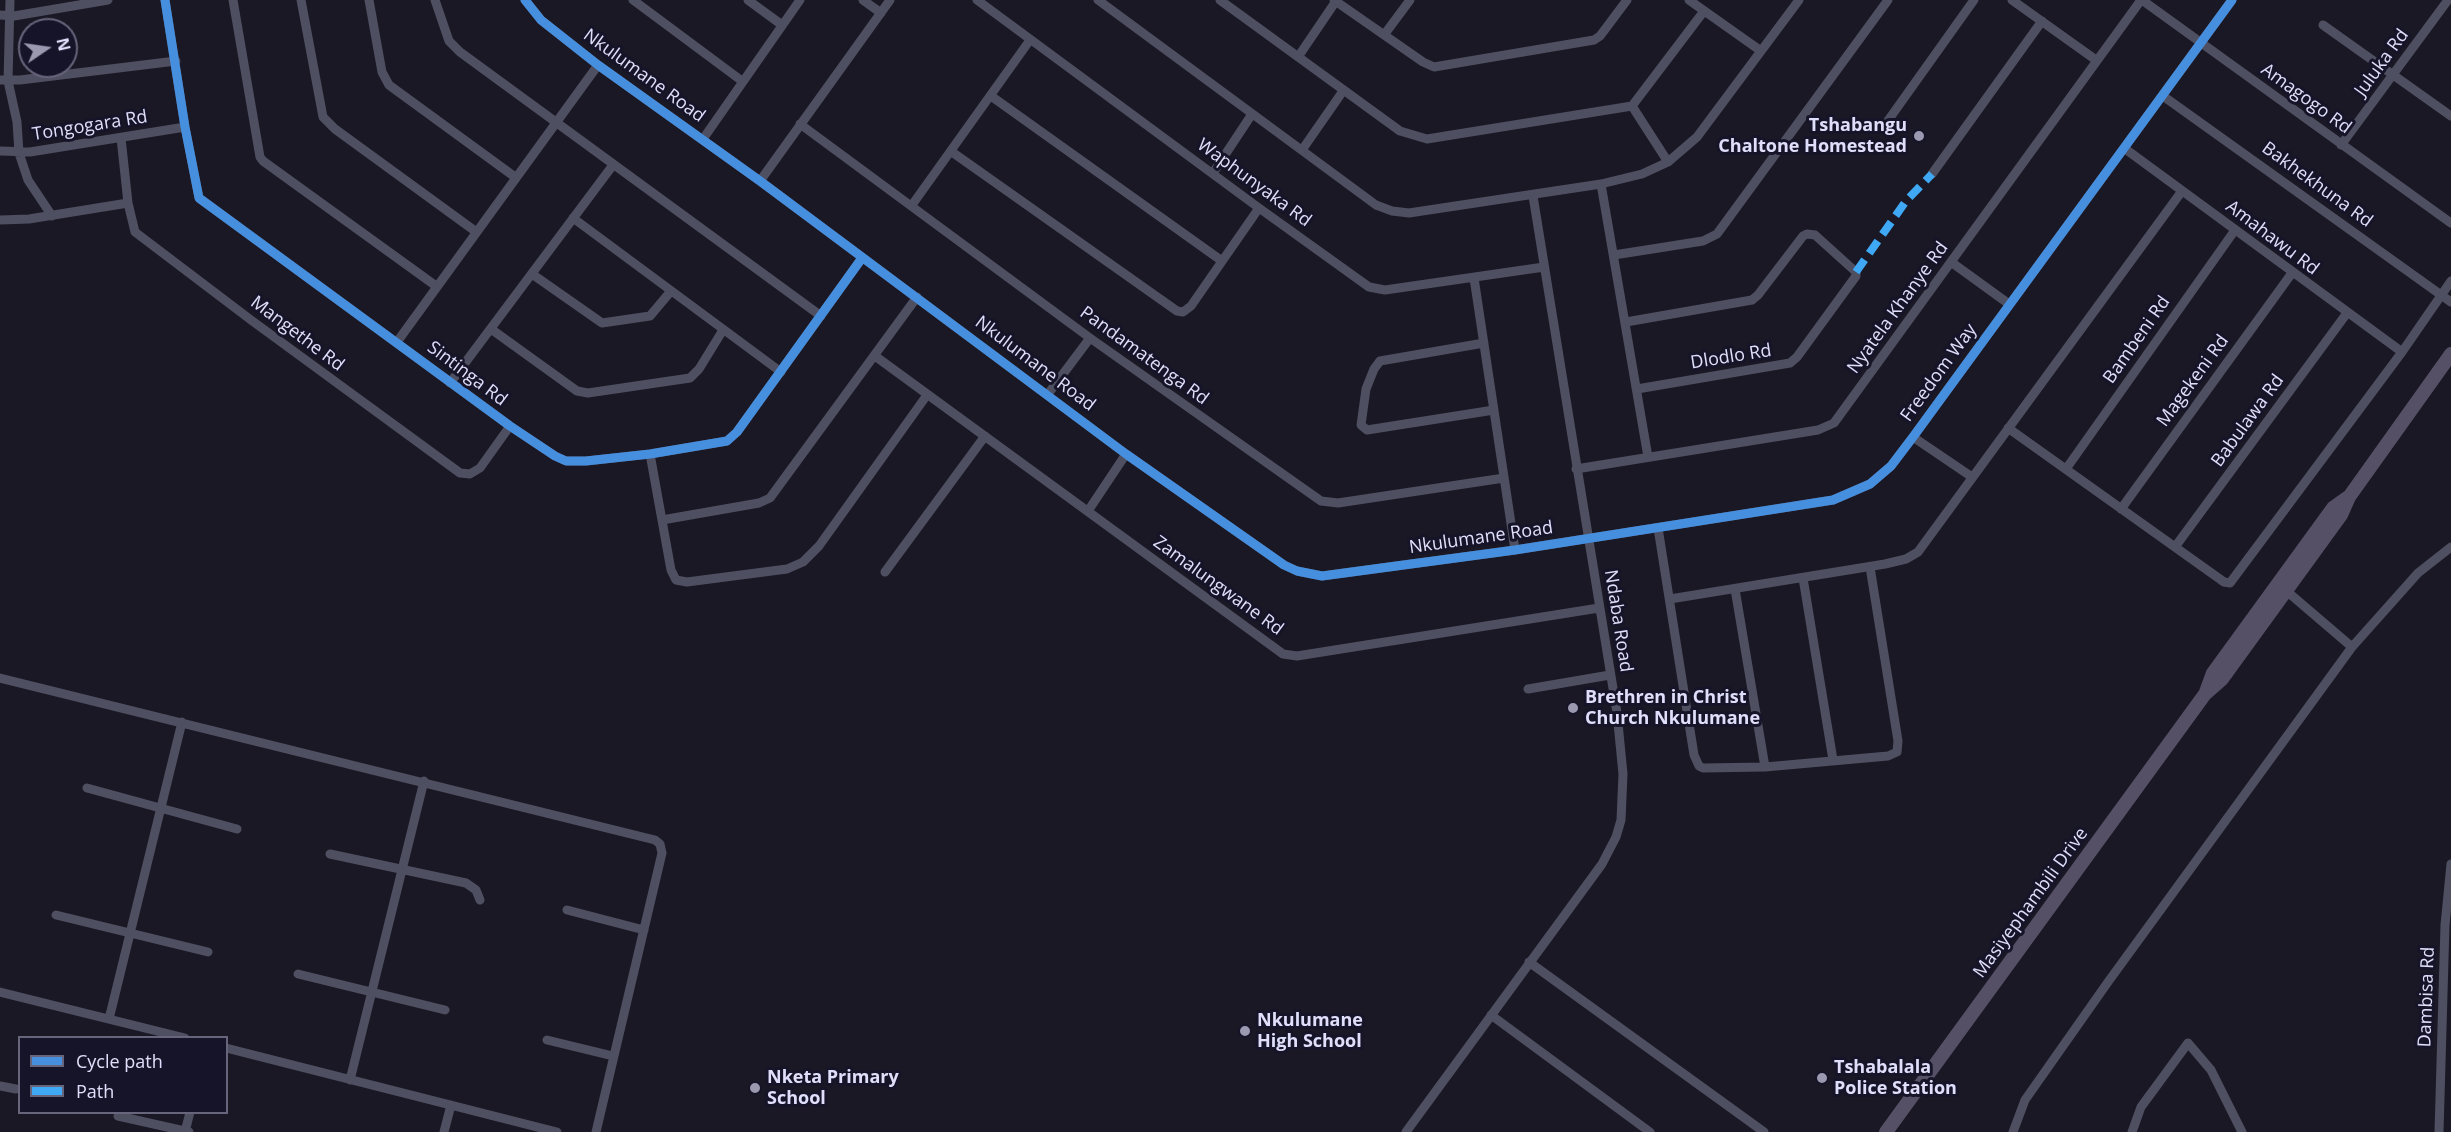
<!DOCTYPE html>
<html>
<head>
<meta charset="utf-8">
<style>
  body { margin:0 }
  #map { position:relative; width:2451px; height:1132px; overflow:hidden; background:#1a1824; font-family:"Open Sans",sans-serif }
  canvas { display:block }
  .legend { position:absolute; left:18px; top:1036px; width:210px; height:78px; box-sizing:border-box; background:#161428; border:2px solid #67657c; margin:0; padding:8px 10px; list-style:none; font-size:18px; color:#e0dffb }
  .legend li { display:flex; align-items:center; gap:12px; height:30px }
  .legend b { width:30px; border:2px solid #67657c }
  .north { position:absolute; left:18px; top:18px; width:60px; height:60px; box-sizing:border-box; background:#161428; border:2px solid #67657c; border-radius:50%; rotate:77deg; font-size:16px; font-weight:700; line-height:24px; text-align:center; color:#e0dffb }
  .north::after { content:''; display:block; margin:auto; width:21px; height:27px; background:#9b99b0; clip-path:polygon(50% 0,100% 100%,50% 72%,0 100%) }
</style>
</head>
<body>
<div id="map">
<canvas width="2451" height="1132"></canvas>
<ul class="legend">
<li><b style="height:8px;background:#468fdf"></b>Cycle path</li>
<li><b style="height:8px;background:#3fa9f5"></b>Path</li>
</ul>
<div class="north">N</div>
</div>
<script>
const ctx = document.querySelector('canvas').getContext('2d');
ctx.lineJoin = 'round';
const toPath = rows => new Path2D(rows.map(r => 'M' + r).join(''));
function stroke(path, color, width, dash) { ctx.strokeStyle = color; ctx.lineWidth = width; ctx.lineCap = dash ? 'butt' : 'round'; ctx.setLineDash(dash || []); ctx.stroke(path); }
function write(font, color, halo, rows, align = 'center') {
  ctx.font = font + ' "Open Sans",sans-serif'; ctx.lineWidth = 6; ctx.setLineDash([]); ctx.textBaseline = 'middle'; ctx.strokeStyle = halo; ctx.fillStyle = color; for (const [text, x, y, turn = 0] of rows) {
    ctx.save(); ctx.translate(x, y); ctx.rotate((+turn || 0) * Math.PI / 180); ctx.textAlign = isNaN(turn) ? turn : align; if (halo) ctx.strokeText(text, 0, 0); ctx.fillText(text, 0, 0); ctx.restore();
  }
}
const minor = toPath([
  [10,0,8,81,17,122,19,153,28,180,52,216],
  [165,0,185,127,199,198,510,426,555,456,566,461,586,461,650,454,727,441,737,432,862,258],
  [233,0,260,157,263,161,436,286],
  [301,0,323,117,335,129,475,231],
  [369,0,382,72,389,85,515,177],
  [435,0,449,41,460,52,821,316],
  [525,0,541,20,598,65,760,181,1126,454,1284,565,1297,571,1322,576,1515,550,1833,500,1870,484,1891,466,1913,437,2232,0],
  [633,0,742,81],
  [748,0,782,25],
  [863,0,881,13],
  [977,0,1259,208,1369,287,1385,290,1544,267],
  [1098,0,1376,205,1392,211,1409,213,1601,184,1642,174,1668,162,1697,137,1799,0],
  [1220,0,1400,131,1427,139,1632,106,1704,11],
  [1334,0,1423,62,1434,67,1594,40,1600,36,1627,0],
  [1689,0,1761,51],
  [2012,0,2096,60],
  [2142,0,2451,223],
  [0,15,14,16,108,0],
  [2323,25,2451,116],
  [1384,35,1410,0],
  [1298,57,1336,1],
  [0,80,20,80,176,61],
  [991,96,1222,261],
  [2163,96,2451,302],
  [1632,106,1668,162],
  [800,124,1090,338,1321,501,1338,503,1504,478],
  [1882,129,1974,0],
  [121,138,128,203,135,232,251,320,460,473,470,474,480,468,510,426],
  [703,139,800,0],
  [2341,145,2448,0],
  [2124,148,2402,352],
  [1302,150,1343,91],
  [0,151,30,152,185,127],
  [952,152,1177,311,1183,312,1191,306,1259,208],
  [1213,173,1252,114],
  [1932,174,2042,21],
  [760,181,890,0],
  [1601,184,1648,457],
  [912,205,1030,40],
  [573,218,781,372],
  [0,220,29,219,128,203],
  [1614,255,1703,241,1717,234,1888,0],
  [1951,262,2009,304],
  [532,274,602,323,650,316,671,291],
  [1474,278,1515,550],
  [1626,322,1752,300,1758,295,1803,236,1807,234,1815,235,1856,272,1856,276,1797,357,1790,363,1637,389],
  [491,329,577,391,588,393,690,378,699,369,723,330],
  [397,342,598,65],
  [1484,343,1380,361,1374,369,1366,389,1361,425,1367,430,1494,410],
  [875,356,1283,654,1297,656,1599,608],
  [450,383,613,165],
  [1048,394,1090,338],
  [2008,428,2224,582,2230,583,2402,352,2451,281],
  [1913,437,1972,477],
  [650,454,671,570,676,580,687,582,787,569,803,562,819,546,927,395],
  [1576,469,1818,430,1834,423,2141,0],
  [2066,469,2235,230],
  [2121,509,2292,273],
  [1088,511,1126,454],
  [662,520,759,503,770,498,917,297],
  [1658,528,1694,755,1699,766,1703,768,1765,767,1888,756,1897,752,1898,741,1870,567],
  [2175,547,2347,313],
  [885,572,985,436],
  [1803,578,1833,760],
  [2283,588,2352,647],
  [1735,589,1765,767],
  [1670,599,1885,564,1906,559,1918,552,2182,191],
  [0,678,655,840,660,844,662,853,596,1132],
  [1528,689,1610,675],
  [87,788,237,829],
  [330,854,466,883,476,890,480,900],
  [567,910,644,930],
  [56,915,208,952],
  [1529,962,1764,1132],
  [298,974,445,1010],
  [0,992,185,1038],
  [1491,1015,1650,1132],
  [109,1019,182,722],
  [547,1040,613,1056],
  [226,1048,557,1132],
  [350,1080,424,781],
  [0,1086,16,1089],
  [118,1116,189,1132],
  [185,1132,190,1112],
  [444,1132,451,1105],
  [1406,1132,1602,864,1616,837,1621,820,1623,774,1617,713,1533,196],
  [2013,1132,2025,1100,2108,982,2352,647,2418,573,2451,547],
  [2132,1132,2141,1107,2188,1043,2211,1070,2242,1132],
  [2439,1132,2445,925,2451,864]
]);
const primary = toPath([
  [2206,692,2213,673,2333,508,2347,498],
  [1886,1132,2205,694,2222,679,2341,515,2349,497,2451,354]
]);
const quiet = toPath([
  [1856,272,1906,201,1932,174]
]);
const cycleway = toPath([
  [165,0,185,127,199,198,510,426,555,456,566,461,586,461,650,454,727,441,737,432,862,258],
  [525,0,541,20,598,65,760,181,1126,454,1284,565,1297,571,1322,576,1515,550,1833,500,1870,484,1891,466,1913,437,2232,0]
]);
const markers = [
  [1919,136,6,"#9b99b0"],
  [1573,708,6,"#9b99b0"],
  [1245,1031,6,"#9b99b0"],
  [1822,1078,6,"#9b99b0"],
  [755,1088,6,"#9b99b0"]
];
const streetNames = [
  ["Juluka Rd",2382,63,-54],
  ["Nkulumane Road",644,76,36],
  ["Amagogo Rd",2306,99,36],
  ["Tongogara Rd",90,126,-9],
  ["Waphunyaka Rd",1254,183,36],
  ["Bakhekhuna Rd",2317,185,36],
  ["Amahawu Rd",2272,238,37],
  ["Nyatela Khanye Rd",1898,308,-54],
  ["Mangethe Rd",297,334,37],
  ["Bambeni Rd",2137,340,-55],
  ["Pandamatenga Rd",1144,356,36],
  ["Dlodlo Rd",1731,357,-9],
  ["Nkulumane Road",1035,364,37],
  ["Freedom Way",1939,373,-54],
  ["Sintinga Rd",467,374,37],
  ["Magekeni Rd",2193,381,-54],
  ["Babulawa Rd",2248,421,-54],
  ["Nkulumane Road",1481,538,-8],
  ["Zamalungwane Rd",1218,586,36],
  ["Ndaba Road",1618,621,81],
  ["Masiyephambili Drive",2031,903,-54],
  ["Dambisa Rd",2427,997,-88]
];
const poiNames = [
  ["Tshabangu",1907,126,"right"],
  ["Chaltone Homestead",1907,147,"right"],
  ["Brethren in Christ",1585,698],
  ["Church Nkulumane",1585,719],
  ["Nkulumane",1257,1021],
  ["High School",1257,1042],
  ["Tshabalala",1834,1068],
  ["Police Station",1834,1089],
  ["Nketa Primary",767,1078],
  ["School",767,1099]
];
stroke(minor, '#4f4f62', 9);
stroke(primary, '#565067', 14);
stroke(quiet, '#3fa9f5', 8, [15, 8]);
stroke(cycleway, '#468fdf', 9);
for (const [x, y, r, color] of markers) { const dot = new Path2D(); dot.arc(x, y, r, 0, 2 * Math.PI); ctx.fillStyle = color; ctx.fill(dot); stroke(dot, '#161428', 2); }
write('18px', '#e0dffb', '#161428', streetNames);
write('bold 18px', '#e0dffb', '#161428', poiNames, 'left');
</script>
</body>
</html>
